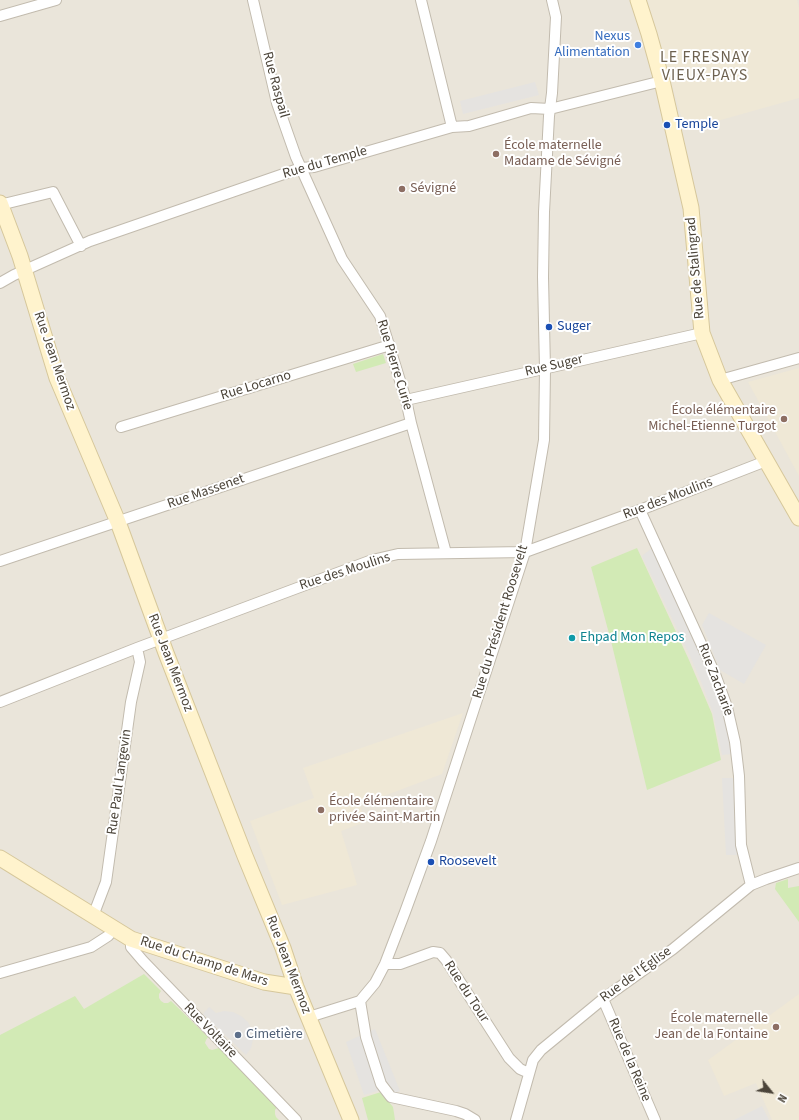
<!DOCTYPE html>
<html>
<head>
<meta charset="utf-8">
<style>
  body { margin:0 }
  #map { position:relative; width:799px; height:1120px; overflow:hidden; background:#f6f3ec; font-family:"Source Sans 3",sans-serif }
  canvas { display:block }
  .north { position:absolute; left:751px; top:1072px; width:40px; height:40px; -webkit-text-stroke:3px #fff; paint-order:stroke; rotate:120deg; font-size:11px; font-weight:700; line-height:16px; text-align:center; color:#4b4439 }
  .north::after { content:''; display:block; margin:auto; width:14px; height:18px; background:#4b4439; clip-path:polygon(50% 0,100% 100%,50% 72%,0 100%) }
</style>
</head>
<body>
<div id="map">
<canvas width="799" height="1120"></canvas>
<div class="north">N</div>
</div>
<script>
const ctx = document.querySelector('canvas').getContext('2d');
ctx.lineJoin = 'round';
function fillPath(path, color) { ctx.fillStyle = color; ctx.fill(path, 'evenodd'); }
const toPath = rows => new Path2D(rows.map(r => 'M' + r).join(''));
function stroke(path, color, width, dash) { ctx.strokeStyle = color; ctx.lineWidth = width; ctx.lineCap = dash ? 'butt' : 'round'; ctx.setLineDash(dash || []); ctx.stroke(path); }
function write(font, color, halo, rows, align = 'center') {
  ctx.font = font + ' "Source Sans 3",sans-serif'; ctx.lineWidth = 4; ctx.setLineDash([]); ctx.textBaseline = 'middle'; ctx.strokeStyle = halo; ctx.fillStyle = color; for (const [text, x, y, turn = 0] of rows) {
    ctx.save(); ctx.translate(x, y); ctx.rotate((+turn || 0) * Math.PI / 180); ctx.textAlign = isNaN(turn) ? turn : align; if (halo) ctx.strokeText(text, 0, 0); ctx.fillText(text, 0, 0); ctx.restore();
  }
}
const residential = toPath([
  [0,0,799,0,799,1120,0,1120]
]);
const education = toPath([
  [647,0,797,0,799,8,799,98,710,123,685,129],
  [799,368,799,476,748,382],
  [463,713,442,774,360,805,365,822,341,831,350,860,357,885,282,905,250,821,314,798,303,768],
  [799,994,799,1120,772,1120,756,1083,724,1096,708,1060]
]);
const green = toPath([
  [383,354,386,363,356,372,353,364],
  [637,548,689,660,712,714,721,760,647,790,611,641,591,567],
  [788,879,788,888,799,886,799,922,775,889,776,883],
  [144,974,161,991,159,994,159,998,161,1001,164,1003,168,1003,171,1001,208,1037,206,1040,205,1043,209,1049,212,1050,219,1048,277,1107,275,1110,275,1114,276,1117,279,1120,0,1120,0,1035,75,996,84,1009],
  [381,1092,393,1107,394,1113,395,1120,368,1120,362,1098]
]);
const parking = toPath([
  [535,82,539,95,463,114,460,101],
  [652,548,713,682,725,714,732,754,722,755,713,713,702,684,690,656,642,556],
  [709,613,766,645,744,684,720,670,702,625],
  [722,778,733,778,737,855,726,855],
  [209,1007,216,1013,224,1011,233,1012,241,1016,248,1022,252,1030,253,1039,251,1048,246,1055,203,1014],
  [375,1029,400,1091,387,1096,381,1090,364,1095,346,1042],
  [762,1106,769,1120,734,1120]
]);
const street = toPath([
  [253,0,277,103,296,157,342,259,380,316,406,400,411,423,446,553],
  [421,0,452,127],
  [0,16,56,0],
  [0,205,53,192,81,246],
  [0,283,14,275,90,241,301,168,314,167,452,127,469,126,531,108,550,109,662,81],
  [720,380,799,358],
  [406,400,702,333],
  [121,427,390,345],
  [640,510,715,674,727,707,735,742,739,776,741,845,751,885],
  [0,561,411,423],
  [0,702,137,648,372,560,398,554,525,552,640,510,766,461],
  [93,916,106,882,131,702,140,662,137,648],
  [131,939,131,947,143,961,296,1120],
  [385,964,400,964,433,952,440,953,446,960,509,1058,520,1069,529,1073],
  [0,973,91,947,108,936,114,929],
  [603,999,655,1120],
  [360,1001,366,1037,381,1084,391,1097,456,1111,465,1114,475,1120],
  [309,1017,360,1001,375,983,385,964,405,912,431,841,525,552,544,440,545,369,543,277,544,212,549,116,552,93,556,17,552,0],
  [516,1120,533,1060,541,1050,603,999,673,949,751,885,766,879,799,868]
]);
const secondary = toPath([
  [638,0,649,34,662,81,691,208,702,333,720,380,799,518],
  [0,203,20,256,57,378,118,522,166,653,245,856,283,948,296,987,351,1120],
  [0,858,131,939,264,982,296,987]
]);
const markers = [
  [638,45,4,"#3f7fe0"],
  [667,125,4,"#1a4fb4"],
  [496,154,4,"#8d6e63"],
  [402,189,4,"#8d6e63"],
  [549,327,4,"#1a4fb4"],
  [784,419,4,"#8d6e63"],
  [572,638,4,"#0f9aa8"],
  [321,810,4,"#8d6e63"],
  [431,862,4,"#1a4fb4"],
  [776,1027,4,"#8d6e63"],
  [238,1035,4,"#5c6f8a"]
];
const shopNames = [
  ["Nexus",630,37],
  ["Alimentation",630,53]
];
const streetNames = [
  ["Rue Raspail",275,85,75],
  ["Rue du Temple",325,163,-16],
  ["Rue de Stalingrad",696,268,-95],
  ["Rue Jean Mermoz",54,361,71],
  ["Rue Pierre Curie",394,365,73],
  ["Rue Suger",554,366,-13],
  ["Rue Locarno",256,386,-17],
  ["Rue Massenet",206,492,-19],
  ["Rue des Moulins",668,499,-21],
  ["Rue des Moulins",345,572,-18],
  ["Rue du Président Roosevelt",501,622,-73],
  ["Rue Jean Mermoz",170,663,69],
  ["Rue Zacharie",715,680,69],
  ["Rue Paul Langevin",120,782,-82],
  ["Rue du Champ de Mars",204,962,18],
  ["Rue Jean Mermoz",288,965,69],
  ["Rue de l'Église",636,975,-36],
  ["Rue du Tour",466,992,57],
  ["Rue Voltaire",210,1031,46],
  ["Rue de la Reine",629,1060,67]
];
const transitNames = [
  ["Temple",675,125],
  ["Suger",557,327],
  ["Roosevelt",439,862]
];
const educationNames = [
  ["École maternelle",504,146],
  ["Madame de Sévigné",504,162],
  ["Sévigné",410,189],
  ["École élémentaire",776,411,"right"],
  ["Michel-Etienne Turgot",776,427,"right"],
  ["École élémentaire",329,802],
  ["privée Saint-Martin",329,818],
  ["École maternelle",768,1019,"right"],
  ["Jean de la Fontaine",768,1035,"right"]
];
const cultureNames = [
  ["Ehpad Mon Repos",580,638]
];
const serviceNames = [
  ["Cimetière",246,1035]
];
const quarterNames = [
  ["LE FRESNAY",705,58],
  ["VIEUX-PAYS",705,76]
];
fillPath(residential, '#eae5da');
fillPath(education, '#efe8d6');
fillPath(green, '#d2eab5');
fillPath(parking, '#e5e3e0');
stroke(street, '#c2bbae', 12);
stroke(secondary, '#d6c79b', 17);
stroke(street, '#fff', 10);
stroke(secondary, '#fff3cd', 15);
for (const [x, y, r, color] of markers) { const dot = new Path2D(); dot.arc(x, y, r, 0, 2 * Math.PI); ctx.fillStyle = color; ctx.fill(dot); stroke(dot, '#fff', 1.5); }
write('14px', '#366cbe', '#fff', shopNames, 'right');
write('14px', '#4b4439', '#fff', streetNames);
write('14px', '#164399', '#fff', transitNames, 'left');
write('14px', '#785e54', '#fff', educationNames, 'left');
write('14px', '#0d838f', '#fff', cultureNames, 'left');
write('14px', '#4e5e75', '#fff', serviceNames, 'left');
ctx.letterSpacing = '1px';
write('16px', '#6e6250', '#fff', quarterNames);
ctx.letterSpacing = '0px';
</script>
</body>
</html>
